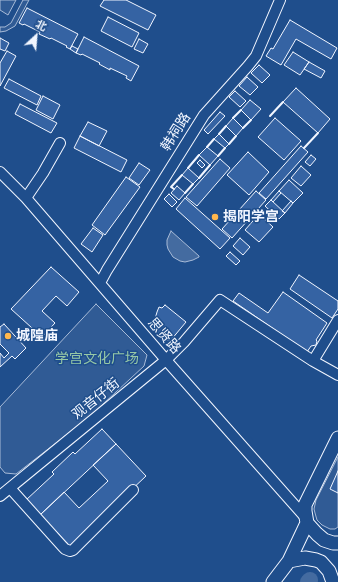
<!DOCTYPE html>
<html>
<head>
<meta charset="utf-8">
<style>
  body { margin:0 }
  #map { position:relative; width:338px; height:582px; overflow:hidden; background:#1f4e8c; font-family:"IBM Plex Sans","Noto Sans SC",sans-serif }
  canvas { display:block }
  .north { position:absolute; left:16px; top:16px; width:40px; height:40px; -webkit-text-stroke:3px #1f4e8c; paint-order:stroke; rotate:26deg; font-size:11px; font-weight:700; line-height:16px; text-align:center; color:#f2f6ff }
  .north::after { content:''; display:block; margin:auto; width:14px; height:18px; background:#f2f6ff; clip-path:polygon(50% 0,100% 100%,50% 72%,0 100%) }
</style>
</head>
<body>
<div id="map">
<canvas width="338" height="582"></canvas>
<div class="north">北</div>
</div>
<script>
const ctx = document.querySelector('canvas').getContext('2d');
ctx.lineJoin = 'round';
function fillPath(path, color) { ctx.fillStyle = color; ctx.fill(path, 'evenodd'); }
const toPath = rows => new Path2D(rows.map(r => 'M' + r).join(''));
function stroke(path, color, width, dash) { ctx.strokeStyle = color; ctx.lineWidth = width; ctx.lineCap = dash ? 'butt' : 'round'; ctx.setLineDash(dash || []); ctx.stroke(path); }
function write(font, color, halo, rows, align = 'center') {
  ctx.font = font + ' "IBM Plex Sans","Noto Sans SC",sans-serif'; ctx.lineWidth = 3; ctx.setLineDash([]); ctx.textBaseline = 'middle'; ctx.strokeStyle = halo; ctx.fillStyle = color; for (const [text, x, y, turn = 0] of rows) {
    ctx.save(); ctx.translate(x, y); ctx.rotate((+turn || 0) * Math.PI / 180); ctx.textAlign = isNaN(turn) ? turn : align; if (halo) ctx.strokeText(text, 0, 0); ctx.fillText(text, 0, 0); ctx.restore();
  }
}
const built = toPath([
  [0,0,16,0,8,15,0,10,0,0],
  [23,0,29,0,15,26,6,31,0,32,0,27,5,27,11,23,23,0],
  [96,304,147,355,144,366,88,418,16,474,5,473,0,467,0,407,96,304],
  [338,457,338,527,335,529,330,529,322,525,317,520,315,513,314,509,316,500,338,457]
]);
const water = toPath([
  [171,231,199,256,199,257,193,260,185,262,180,261,173,257,168,249,167,245,167,240,171,231]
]);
const river = toPath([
  [308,582,310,580]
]);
const building = toPath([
  [104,0,126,0,156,15,148,30,100,6,104,0],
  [27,8,78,34,70,49,66,47,67,46,51,38,50,39,39,34,40,32,24,24,23,25,19,23,27,8],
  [108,17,139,33,132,47,101,31,108,17],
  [290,20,337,48,331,59,296,39,281,65,266,56,271,48,273,49,290,20],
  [84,37,139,66,131,81,126,78,127,76,110,68,110,70,99,64,100,63,82,54,81,55,76,53,84,37],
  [0,38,9,43,5,51,0,49,0,38],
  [139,39,148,44,143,53,134,49,139,39],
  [72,46,78,49,76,53,70,49,72,46],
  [7,51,16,56,0,86,0,63,7,51],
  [293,52,309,62,300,75,284,65,293,52],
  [309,62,325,71,321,78,304,69,309,62],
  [259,65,270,75,262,83,251,73,259,65],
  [247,77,258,87,250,95,239,86,247,77],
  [9,79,41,96,37,105,4,88,9,79],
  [296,88,330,119,318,133,283,102,296,88],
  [235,91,246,101,240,107,229,97,235,91],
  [43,96,60,105,53,119,36,110,43,96],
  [250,100,261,109,251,120,241,110,250,100],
  [20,104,57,123,51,133,15,114,20,104],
  [220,112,225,116,208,134,204,130,220,112],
  [233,118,243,128,236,136,226,126,233,118],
  [275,118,301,141,284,160,258,137,275,118],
  [88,122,107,131,99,146,80,136,88,122],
  [219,134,229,144,225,148,214,139,219,134],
  [80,136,127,160,121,172,74,148,80,136],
  [301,146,308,152,266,199,259,193,301,146],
  [207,147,218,156,210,165,199,155,207,147],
  [248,152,269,172,249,195,227,175,248,152],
  [311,155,316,159,310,166,305,162,311,155],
  [220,159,230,168,197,206,186,197,220,159],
  [200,160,205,165,202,168,197,163,200,160],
  [139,163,150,170,139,185,129,178,139,163],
  [301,166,311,175,301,186,291,178,301,166],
  [188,168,199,178,193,184,182,175,188,168],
  [126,177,140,187,105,235,92,225,126,177],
  [289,180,303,193,293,203,279,191,289,180],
  [177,186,185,193,179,200,171,193,177,186],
  [256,191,266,200,232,238,222,229,256,191],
  [279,191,281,193,273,202,271,200,279,191],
  [169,194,177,202,172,207,164,199,169,194],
  [185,198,230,238,220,249,176,209,185,198],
  [271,200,285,213,279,219,265,206,271,200],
  [291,201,293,203,285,213,282,211,291,201],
  [259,214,273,227,259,242,245,230,259,214],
  [93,228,103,235,92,252,81,244,93,228],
  [240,238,250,247,243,255,233,246,240,238],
  [230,252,240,261,236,265,226,256,230,252],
  [51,267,79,292,67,306,56,296,42,311,55,323,42,337,11,309,51,267],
  [299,275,338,301,338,309,332,318,290,289,299,275],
  [283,292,327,323,316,340,317,341,316,345,311,346,307,352,233,301,239,293,268,313,283,292],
  [165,305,186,322,171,340,163,340,156,332,155,326,155,319,157,312,159,307,162,308,165,305],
  [4,324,26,348,15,359,12,356,0,367,0,353,4,358,9,353,0,344,0,327,4,324],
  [102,429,116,444,40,515,26,500,54,474,52,472,73,452,75,454,102,429],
  [116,444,146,476,71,547,40,515,64,492,79,508,108,481,93,465,116,444],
  [338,471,338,493,330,489,338,471]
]);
const minor = toPath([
  [0,172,26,198,166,360,306,518],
  [26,198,43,173,60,143],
  [100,283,107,270,204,115,248,66,256,56,280,0],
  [313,361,338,320],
  [10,488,63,547,65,549,70,551,73,550,133,490],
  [0,496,166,360,184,342,220,300,313,361,338,375]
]);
const major = toPath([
  [338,438,305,505,305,511,307,523,317,534,324,540,333,543,338,543],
  [289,561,305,558,316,560,321,562,329,571,333,582],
  [273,582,289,561,307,523]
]);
const wall = toPath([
  [270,116,283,102],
  [233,118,241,110],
  [243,128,251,120],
  [219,134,226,126],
  [229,144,236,136],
  [207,147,214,139],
  [304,148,318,133],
  [218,156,225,148],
  [188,168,199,155],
  [199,178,210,165],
  [174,189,171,187,182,175],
  [185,193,193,184]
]);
const markers = [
  [215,217,4,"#ffb74d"],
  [8,336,4,"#ffb74d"]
];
const streetNames = [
  ["韩祠路",176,132,-58],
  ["思贤路",164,336,49],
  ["观音仔街",96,399,-39]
];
const poiNames = [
  ["揭阳学宫",223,217],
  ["城隍庙",16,336]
];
const parkNames = [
  ["学宫文化广场",97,359]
];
fillPath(built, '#305b95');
stroke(built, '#a8bbd7', 1);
fillPath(water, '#446ba0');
stroke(water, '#a8bbd7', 1);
stroke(river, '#446ba0', 16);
fillPath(building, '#3563a3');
stroke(building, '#f2f6ff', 1);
stroke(minor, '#f2f6ff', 12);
stroke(major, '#f2f6ff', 15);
stroke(minor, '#1f4e8c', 10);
stroke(major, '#1f4e8c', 13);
stroke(wall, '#f2f6ff', 2);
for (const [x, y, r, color] of markers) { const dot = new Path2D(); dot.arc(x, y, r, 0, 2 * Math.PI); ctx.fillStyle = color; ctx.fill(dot); stroke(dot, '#1f4e8c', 1.5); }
write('14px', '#f2f6ff', '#1f4e8c', streetNames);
write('bold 14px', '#f2f6ff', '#1f4e8c', poiNames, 'left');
write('14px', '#97c8a6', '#1f4e8c', parkNames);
</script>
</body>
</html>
